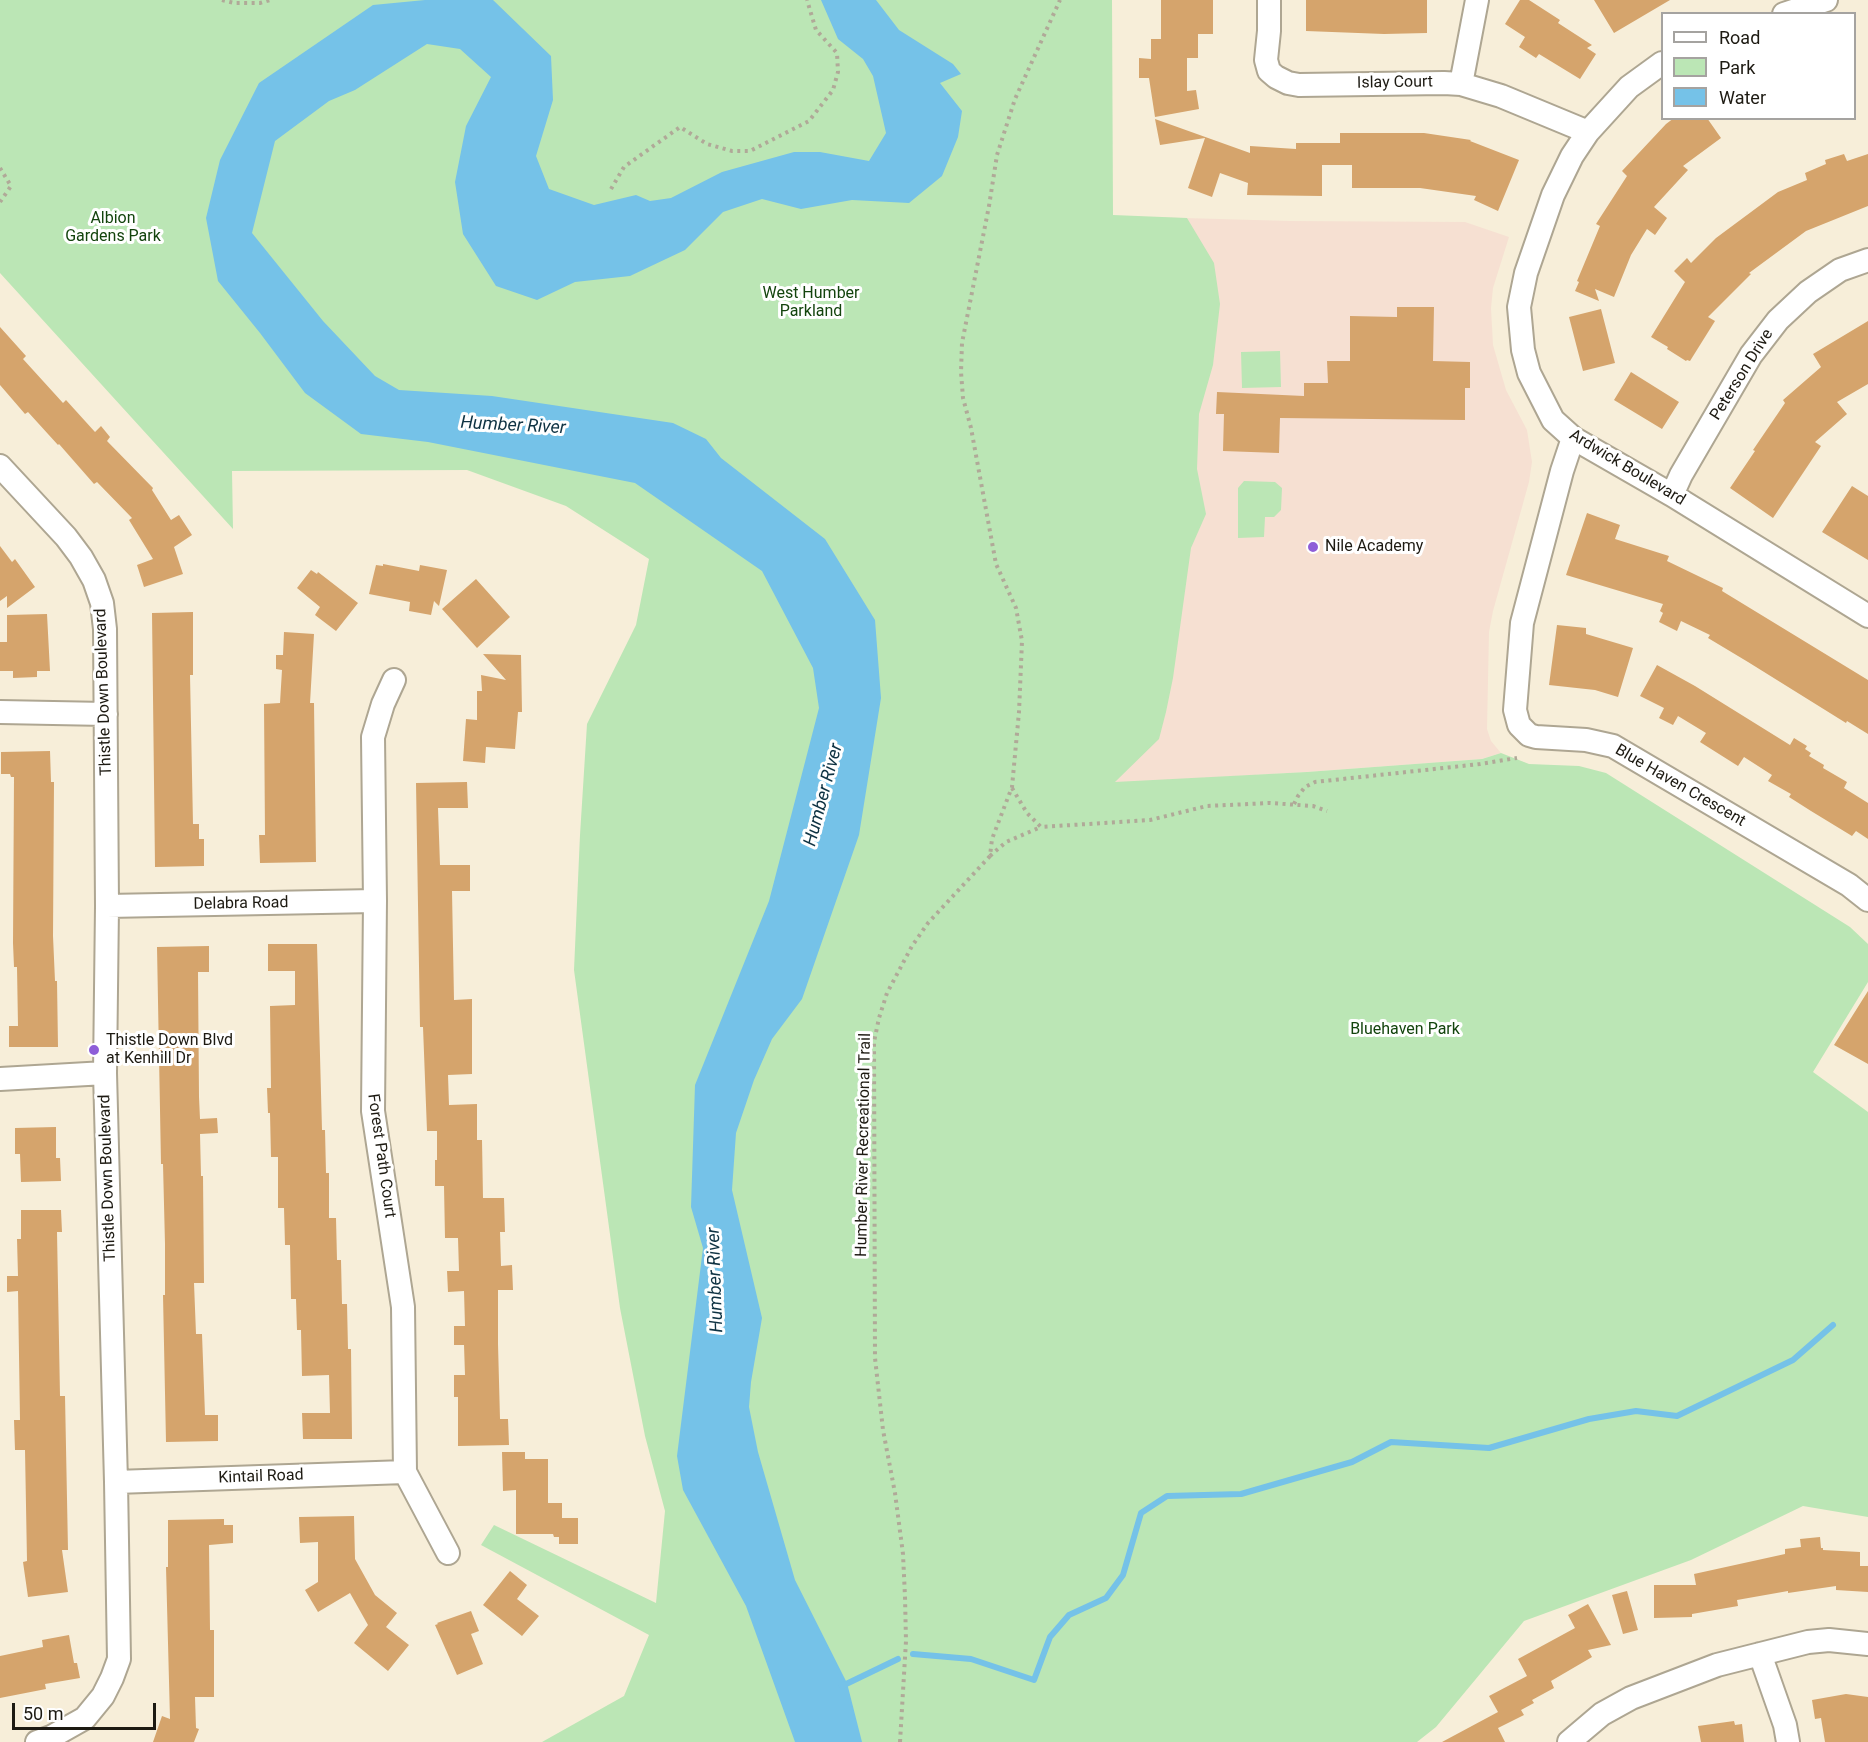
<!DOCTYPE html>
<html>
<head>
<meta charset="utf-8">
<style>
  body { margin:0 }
  #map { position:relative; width:1868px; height:1742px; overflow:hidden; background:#f7eed9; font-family:Roboto,sans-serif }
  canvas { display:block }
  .legend { position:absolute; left:1661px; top:12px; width:195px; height:108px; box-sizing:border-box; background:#fff; border:2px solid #a5a3a0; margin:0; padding:8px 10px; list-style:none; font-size:18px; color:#1d1a12 }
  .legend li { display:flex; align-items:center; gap:12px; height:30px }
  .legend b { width:30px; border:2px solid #a5a3a0 }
  .scale { position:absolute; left:12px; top:1703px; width:144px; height:27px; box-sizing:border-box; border:3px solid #1d1a12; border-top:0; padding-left:8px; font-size:18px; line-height:21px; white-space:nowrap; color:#1d1a12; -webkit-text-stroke:4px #fff; paint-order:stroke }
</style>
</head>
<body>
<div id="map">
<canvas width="1868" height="1742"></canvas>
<ul class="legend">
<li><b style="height:8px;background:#fff"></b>Road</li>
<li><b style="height:16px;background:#bbe6b5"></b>Park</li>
<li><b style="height:16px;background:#75c2e8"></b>Water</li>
</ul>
<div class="scale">50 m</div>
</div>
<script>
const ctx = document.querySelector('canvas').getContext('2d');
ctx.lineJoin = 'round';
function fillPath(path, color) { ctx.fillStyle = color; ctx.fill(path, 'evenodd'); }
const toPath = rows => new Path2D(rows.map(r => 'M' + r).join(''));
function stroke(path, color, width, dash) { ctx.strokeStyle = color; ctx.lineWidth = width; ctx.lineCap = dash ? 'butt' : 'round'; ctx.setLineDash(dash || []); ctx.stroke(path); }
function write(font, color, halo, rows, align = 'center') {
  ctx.font = font + ' Roboto,sans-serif'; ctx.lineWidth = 6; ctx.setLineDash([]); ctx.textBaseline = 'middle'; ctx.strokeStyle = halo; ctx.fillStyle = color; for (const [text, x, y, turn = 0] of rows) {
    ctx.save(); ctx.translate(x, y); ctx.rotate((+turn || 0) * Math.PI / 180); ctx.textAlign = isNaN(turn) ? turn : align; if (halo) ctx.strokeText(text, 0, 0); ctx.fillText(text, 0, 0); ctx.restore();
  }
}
const education = toPath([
  [1113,216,1290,221,1465,222,1509,237,1493,288,1491,308,1493,345,1506,390,1527,430,1532,462,1529,482,1493,611,1489,632,1487,729,1491,741,1501,753,1482,759,1307,772,1115,783]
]);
const green = toPath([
  [0,0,1112,0,1113,215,1187,218,1214,263,1220,304,1213,365,1199,414,1197,469,1206,514,1191,548,1173,678,1166,712,1159,739,1115,782,1307,772,1482,759,1501,753,1529,764,1579,766,1606,773,1850,927,1868,944,1868,982,1813,1072,1868,1112,1868,1517,1803,1506,1691,1560,1524,1621,1436,1727,1417,1742,542,1742,624,1696,649,1635,481,1545,494,1525,656,1603,665,1511,645,1436,620,1308,574,970,580,835,587,724,636,625,649,559,566,506,467,470,232,471,233,529,0,273],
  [1280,351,1281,387,1242,388,1241,352],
  [1244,481,1275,482,1282,488,1281,510,1274,517,1265,517,1264,537,1238,538,1238,488]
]);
const water = toPath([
  [425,0,493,0,551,56,553,100,536,156,549,189,594,205,636,195,650,201,671,198,722,172,794,152,820,152,869,161,886,133,873,76,863,59,838,39,821,0,876,0,899,30,953,64,961,74,940,83,962,111,958,137,942,176,909,203,852,200,801,209,762,199,723,212,685,250,630,276,575,282,537,300,496,286,463,234,455,182,466,126,491,77,460,49,427,44,355,90,329,101,275,141,252,233,323,321,375,376,399,390,492,396,673,423,706,439,721,458,825,539,875,620,881,698,859,835,802,999,772,1039,754,1080,736,1133,732,1190,762,1318,751,1382,749,1407,758,1452,795,1580,847,1683,862,1742,795,1742,746,1606,683,1490,677,1456,703,1248,691,1207,695,1085,769,901,819,708,813,668,762,571,635,483,428,442,361,434,305,393,260,333,218,281,206,218,220,160,259,83,373,5]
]);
const stream = toPath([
  [913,1654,971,1659,1034,1680,1050,1637,1069,1615,1106,1598,1123,1575,1141,1513,1167,1496,1241,1494,1352,1462,1391,1442,1489,1448,1589,1419,1636,1411,1677,1416,1793,1360,1833,1325],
  [842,1686,898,1659]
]);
const building = toPath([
  [1161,0,1213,0,1213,34,1198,34,1198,58,1187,58,1187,91,1196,90,1199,109,1155,117,1149,78,1139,78,1139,58,1151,59,1151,39,1161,39],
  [1306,0,1427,0,1427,33,1384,34,1306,31],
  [1520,0,1529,0,1560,20,1558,23,1592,45,1587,48,1596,54,1580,79,1539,54,1536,58,1519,47,1525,37,1505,24],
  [1594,0,1670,0,1614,33],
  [1674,118,1707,118,1721,138,1683,166,1688,170,1654,207,1667,218,1655,235,1647,229,1631,255,1614,297,1595,289,1599,301,1575,291,1579,282,1577,281,1600,226,1596,224,1627,176,1622,171,1666,124],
  [1155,119,1250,153,1250,146,1296,149,1296,143,1340,143,1340,133,1424,133,1471,140,1470,141,1519,160,1498,211,1474,200,1476,196,1420,188,1352,188,1352,165,1322,165,1322,196,1247,195,1248,183,1220,173,1212,197,1188,188,1205,138,1160,145],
  [1844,154,1847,161,1868,154,1868,206,1806,231,1749,273,1751,274,1708,317,1715,321,1690,361,1687,360,1686,361,1667,349,1668,347,1651,337,1685,282,1674,271,1687,258,1691,263,1716,238,1778,192,1807,180,1805,173,1826,164,1825,160],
  [1397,307,1434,307,1433,361,1470,362,1470,388,1465,388,1465,420,1280,418,1279,453,1223,451,1224,414,1216,414,1217,392,1304,396,1304,383,1328,383,1327,361,1350,361,1350,316,1397,317],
  [1601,309,1615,363,1583,371,1569,317],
  [1868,321,1868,384,1837,402,1847,414,1815,442,1821,446,1773,518,1730,488,1755,451,1753,450,1785,403,1783,400,1821,367,1813,354],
  [0,327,26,356,23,359,63,403,66,400,95,432,101,426,110,437,107,441,153,488,152,490,171,520,179,515,192,535,174,547,183,574,144,587,137,565,153,559,129,520,132,518,97,482,94,484,59,444,58,445,28,412,25,414,0,385],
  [1631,372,1679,402,1662,429,1614,400],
  [1852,486,1868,496,1868,560,1822,532],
  [1587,513,1620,525,1615,539,1669,556,1667,561,1723,588,1722,591,1868,680,1868,734,1847,721,1846,723,1748,662,1708,638,1710,635,1681,621,1677,631,1659,622,1663,613,1660,611,1663,604,1566,575],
  [0,546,12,562,15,559,35,587,7,608,7,596,0,601],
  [383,564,419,571,420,565,447,570,439,606,434,601,431,615,409,611,410,602,369,594,376,565,383,566],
  [311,570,317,574,318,572,358,603,336,631,315,615,320,607,297,588],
  [476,579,510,617,477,648,442,609],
  [193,612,193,675,190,675,193,824,199,824,199,839,204,839,204,866,155,867,152,613],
  [47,614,50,671,37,671,37,677,13,678,13,671,0,671,0,642,7,642,7,615],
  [1557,625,1586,628,1586,634,1633,648,1618,697,1595,690,1549,685],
  [284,632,314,634,310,703,314,703,316,862,260,863,259,835,265,835,264,704,280,703,282,670,276,669,276,655,283,655],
  [483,654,521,655,522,712,518,712,515,749,486,747,485,763,463,761,466,719,477,720,477,691,482,691,481,675,506,680],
  [1657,665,1695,686,1790,745,1794,738,1807,746,1805,749,1811,753,1809,756,1824,765,1823,768,1847,782,1844,788,1868,803,1868,839,1856,831,1852,836,1811,811,1789,797,1791,794,1768,781,1772,775,1744,757,1738,766,1700,742,1706,733,1678,716,1673,725,1659,718,1664,708,1640,696],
  [50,751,51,782,54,782,53,936,55,981,57,981,58,1047,9,1047,9,1026,18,1026,17,967,14,967,13,943,14,777,11,777,10,774,1,774,1,752],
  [467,782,468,808,438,808,440,865,470,865,470,891,452,891,454,1000,472,999,472,1074,448,1075,449,1105,477,1104,477,1140,482,1140,483,1198,504,1198,505,1232,500,1232,501,1266,512,1265,513,1290,498,1290,498,1344,500,1419,508,1419,509,1445,458,1446,458,1397,454,1397,454,1375,465,1375,464,1345,454,1345,454,1326,465,1326,464,1291,448,1292,447,1271,459,1271,458,1238,445,1238,444,1186,435,1186,435,1160,437,1160,437,1131,427,1131,423,1027,420,1027,416,783],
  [268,944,317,944,322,1130,325,1130,326,1173,329,1173,329,1218,336,1218,337,1260,341,1260,342,1304,347,1304,348,1349,351,1349,352,1439,303,1439,302,1413,330,1413,329,1375,302,1376,301,1330,297,1330,296,1299,291,1299,290,1245,285,1245,284,1208,278,1208,278,1157,271,1157,270,1113,268,1113,267,1088,271,1088,270,1006,295,1005,295,971,268,971],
  [209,946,209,972,198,972,199,1097,200,1119,217,1118,218,1133,200,1134,201,1176,203,1176,204,1283,194,1283,196,1334,202,1334,205,1415,218,1415,218,1441,166,1442,163,1295,165,1295,165,1244,163,1164,161,1164,157,947],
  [1868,991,1868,1064,1834,1045],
  [56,1127,56,1158,60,1158,61,1181,21,1182,20,1154,15,1154,15,1128],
  [21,1210,61,1210,62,1232,57,1232,60,1396,65,1396,68,1550,62,1550,68,1592,28,1597,23,1562,27,1561,25,1450,15,1450,14,1420,20,1420,18,1291,7,1292,7,1276,18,1276,17,1239,21,1239],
  [502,1452,525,1452,525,1459,548,1459,548,1503,562,1503,562,1518,578,1518,578,1544,559,1544,559,1537,554,1537,553,1534,516,1534,516,1490,503,1491],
  [354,1516,355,1559,375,1595,397,1613,386,1627,409,1645,388,1671,354,1643,368,1625,350,1593,318,1612,305,1590,318,1582,318,1542,300,1543,299,1517],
  [224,1519,224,1525,233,1525,233,1543,209,1545,210,1630,214,1630,214,1697,195,1697,196,1728,199,1729,194,1742,153,1742,162,1716,170,1719,166,1567,168,1567,168,1520],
  [1820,1537,1821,1548,1823,1548,1823,1550,1860,1552,1860,1566,1868,1566,1868,1592,1836,1590,1836,1586,1788,1593,1788,1591,1737,1600,1738,1606,1692,1614,1692,1617,1654,1618,1654,1585,1696,1585,1694,1574,1785,1554,1785,1549,1801,1547,1800,1539],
  [510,1571,527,1585,517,1599,539,1616,522,1636,483,1605],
  [1627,1591,1638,1630,1623,1634,1612,1595],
  [1588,1604,1611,1645,1588,1650,1592,1657,1551,1681,1554,1688,1532,1700,1534,1703,1521,1710,1524,1715,1498,1728,1505,1742,1442,1742,1498,1712,1489,1696,1527,1676,1518,1659,1575,1628,1568,1615],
  [471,1611,479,1631,471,1634,483,1664,457,1675,435,1625,438,1624,437,1623],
  [69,1635,74,1663,77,1663,80,1678,45,1684,46,1689,0,1698,0,1656,43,1647,42,1640],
  [1846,1694,1868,1697,1868,1742,1825,1742,1821,1718,1815,1719,1812,1700],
  [1734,1721,1735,1725,1742,1724,1744,1742,1701,1742,1698,1726]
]);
const path = toPath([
  [222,0,234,3,260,3,270,0],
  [0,168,11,186,0,202],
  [611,189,624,167,680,127,707,144,732,151,750,151,809,121,833,90,838,72,837,53,816,30,807,0],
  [1012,788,1027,813,1041,827,1150,820,1207,806,1270,803,1313,806,1327,811],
  [1294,804,1298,796,1305,787,1315,782,1480,764,1517,758],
  [990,856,1006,842,1041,827],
  [900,1742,906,1641,905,1597,903,1554,895,1493,883,1430,875,1358,874,1042,879,1018,887,993,912,946,928,923,990,856,992,839,1012,787,1019,712,1022,641,1016,608,996,564,971,428,963,398,961,372,962,343,989,206,997,155,1015,99,1060,0]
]);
const minor = toPath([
  [1269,0,1269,31,1266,60,1269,71,1276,77,1288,83,1299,85,1444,83,1461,84,1501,96,1588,132],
  [1784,14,1826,0],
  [1662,63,1629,87,1588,132,1572,156,1553,195,1526,273,1519,307,1523,350,1529,373,1553,420,1573,438,1672,495,1868,616],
  [1461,84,1477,0],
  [1573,438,1562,471,1522,623,1515,710,1519,725,1529,735,1536,737,1586,740,1613,746,1849,885,1868,900],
  [0,466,66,537,81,557,94,580,102,603,105,629,107,906,105,1073,116,1482,119,1659,112,1678,103,1696,85,1718,51,1737,37,1742],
  [1672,495,1681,475,1751,355,1778,320,1808,292,1840,270,1868,260],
  [394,680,383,704,373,737,375,901,373,1111,403,1307,405,1472,448,1553],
  [0,712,106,714],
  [107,906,375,901],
  [0,1079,105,1073],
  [116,1482,405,1472],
  [1760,1654,1785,1725,1788,1742],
  [1569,1742,1602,1714,1631,1698,1717,1665,1808,1642,1829,1640,1868,1644]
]);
const markers = [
  [1313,547,6,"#8e5ed8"],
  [94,1050,6,"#8e5ed8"]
];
const streetNames = [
  ["Islay Court",1395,83,-1],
  ["Peterson Drive",1742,375,-58],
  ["Ardwick Boulevard",1627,468,31],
  ["Thistle Down Boulevard",104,692,-92],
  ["Blue Haven Crescent",1680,786,30],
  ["Delabra Road",241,904,-1],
  ["Humber River Recreational Trail",864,1145,-89],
  ["Forest Path Court",381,1156,82],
  ["Thistle Down Boulevard",108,1178,-92],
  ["Kintail Road",261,1477,-2]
];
const parkNames = [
  ["Albion",113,219],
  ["Gardens Park",113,237],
  ["West Humber",811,294],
  ["Parkland",811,312],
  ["Bluehaven Park",1405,1030]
];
const poiNames = [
  ["Nile Academy",1325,547],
  ["Thistle Down Blvd",106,1041],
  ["at Kenhill Dr",106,1059]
];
const waterNames = [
  ["Humber River",513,426,3],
  ["Humber River",824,795,-75],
  ["Humber River",716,1280,-92]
];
fillPath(education, '#f6e0d2');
fillPath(green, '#bbe6b5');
fillPath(water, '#75c2e8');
stroke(stream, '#75c2e8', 6);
fillPath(building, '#d5a46c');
stroke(minor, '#aea692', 26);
stroke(path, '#b0a998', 4, [3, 4.5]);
stroke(minor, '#fff', 22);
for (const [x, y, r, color] of markers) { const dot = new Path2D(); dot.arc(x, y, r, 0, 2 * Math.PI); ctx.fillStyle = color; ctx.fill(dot); stroke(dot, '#fff', 2); }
write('16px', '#1d1a12', '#fff', streetNames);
write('16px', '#13440d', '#fff', parkNames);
write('16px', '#1d1a12', '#fff', poiNames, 'left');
write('italic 18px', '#0f3343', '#fff', waterNames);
</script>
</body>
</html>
